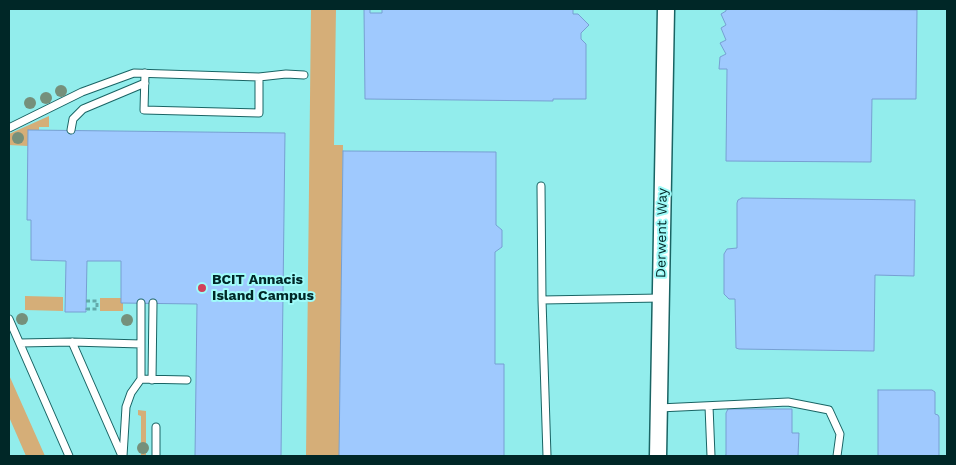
<!DOCTYPE html>
<html>
<head>
<meta charset="utf-8">
<style>
  body { margin:0 }
  #map { position:relative; width:956px; height:465px; overflow:hidden; background:#92edec; font-family:"Work Sans",sans-serif }
  canvas { display:block }
  .frame { position:absolute; inset:0; border:10px solid #002727; pointer-events:none }
</style>
</head>
<body>
<div id="map">
<canvas width="956" height="465"></canvas>
<div class="frame"></div>
</div>
<script>
const ctx = document.querySelector('canvas').getContext('2d');
ctx.lineJoin = 'round';
function fillPath(path, color) { ctx.fillStyle = color; ctx.fill(path, 'evenodd'); }
const toPath = rows => new Path2D(rows.map(r => 'M' + r).join(''));
function stroke(path, color, width, dash) { ctx.strokeStyle = color; ctx.lineWidth = width; ctx.lineCap = dash ? 'butt' : 'round'; ctx.setLineDash(dash || []); ctx.stroke(path); }
function write(font, color, halo, rows, align = 'center') {
  ctx.font = font + ' "Work Sans",sans-serif'; ctx.lineWidth = 4; ctx.setLineDash([]); ctx.textBaseline = 'middle'; ctx.strokeStyle = halo; ctx.fillStyle = color; for (const [text, x, y, turn = 0] of rows) {
    ctx.save(); ctx.translate(x, y); ctx.rotate((+turn || 0) * Math.PI / 180); ctx.textAlign = isNaN(turn) ? turn : align; if (halo) ctx.strokeText(text, 0, 0); ctx.fillText(text, 0, 0); ctx.restore();
  }
}
const green = toPath([
  [311,9,336,9,334,145,343,145,339,456,306,456],
  [49,116,49,127,39,127,39,130,28,130,28,146,9,145,9,134],
  [25,296,63,297,63,311,25,310],
  [100,298,121,298,121,302,123,303,123,311,100,311],
  [9,375,45,456,26,456,9,417],
  [138,410,146,411,146,456,141,456,141,416,138,415]
]);
const building = toPath([
  [364,9,370,9,370,13,382,13,382,9,573,9,573,14,578,14,589,25,581,33,581,39,586,44,586,99,553,99,553,101,365,99,364,9],
  [726,9,917,10,916,99,872,99,871,162,726,161,727,69,719,69,720,57,726,54,720,43,726,40,721,28,726,25,721,14,726,11,726,9],
  [28,130,285,133,281,456,195,456,197,304,121,303,121,261,87,261,86,312,65,312,66,261,31,260,31,220,27,220,28,130],
  [343,151,496,152,496,225,502,230,502,247,495,252,495,364,504,364,504,456,339,456,343,151],
  [742,198,915,200,914,276,875,275,874,351,739,349,736,348,735,299,729,299,724,294,724,254,727,249,737,248,737,203,738,200,742,198],
  [878,390,932,390,935,392,935,414,938,415,939,417,939,456,878,456,878,390],
  [728,409,792,409,792,433,799,433,798,456,723,456,726,455,726,413,728,409]
]);
const path = toPath([
  [86,301,97,301,97,309,87,309,87,312]
]);
const service = toPath([
  [259,77,286,74,304,75],
  [9,128,82,92,134,73,259,77,259,113,144,110,145,73],
  [71,130,73,119,83,109,145,83],
  [541,186,542,300,547,456],
  [542,300,661,298],
  [9,319,69,456],
  [72,342,122,456],
  [20,343,72,342,141,344,141,379],
  [141,344,141,303],
  [152,380,153,303],
  [709,406,711,456],
  [659,408,788,402,829,410,840,434,837,456],
  [123,456,126,407,131,393,141,379,187,380],
  [156,456,156,427]
]);
const tertiary = toPath([
  [658,456,666,9]
]);
const trees = [
  [61,91],
  [46,98],
  [30,103],
  [18,138],
  [22,319],
  [127,320],
  [143,448]
];
const markers = [
  [202,288,5,"#d1415a"]
];
const streetNames = [
  ["Derwent Way",662,233,-89]
];
const poiNames = [
  ["BCIT Annacis",212,280],
  ["Island Campus",212,296]
];
fillPath(green, '#d5ae78');
fillPath(building, '#9fc9fe');
stroke(building, '#779fd2', 1);
stroke(service, '#196464', 9);
stroke(tertiary, '#196464', 19);
stroke(path, '#62abab', 3, [4, 2.5]);
stroke(service, '#fff', 7);
stroke(tertiary, '#fff', 16);
ctx.fillStyle = '#75907b';
for (const [x, y] of trees) { ctx.beginPath(); ctx.arc(x, y, 6, 0, 2 * Math.PI); ctx.fill(); }
for (const [x, y, r, color] of markers) { const dot = new Path2D(); dot.arc(x, y, r, 0, 2 * Math.PI); ctx.fillStyle = color; ctx.fill(dot); stroke(dot, '#9ffbf9', 2); }
write('14px', '#002727', '#9ffbf9', streetNames);
write('bold 14px', '#002727', '#9ffbf9', poiNames, 'left');
</script>
</body>
</html>
